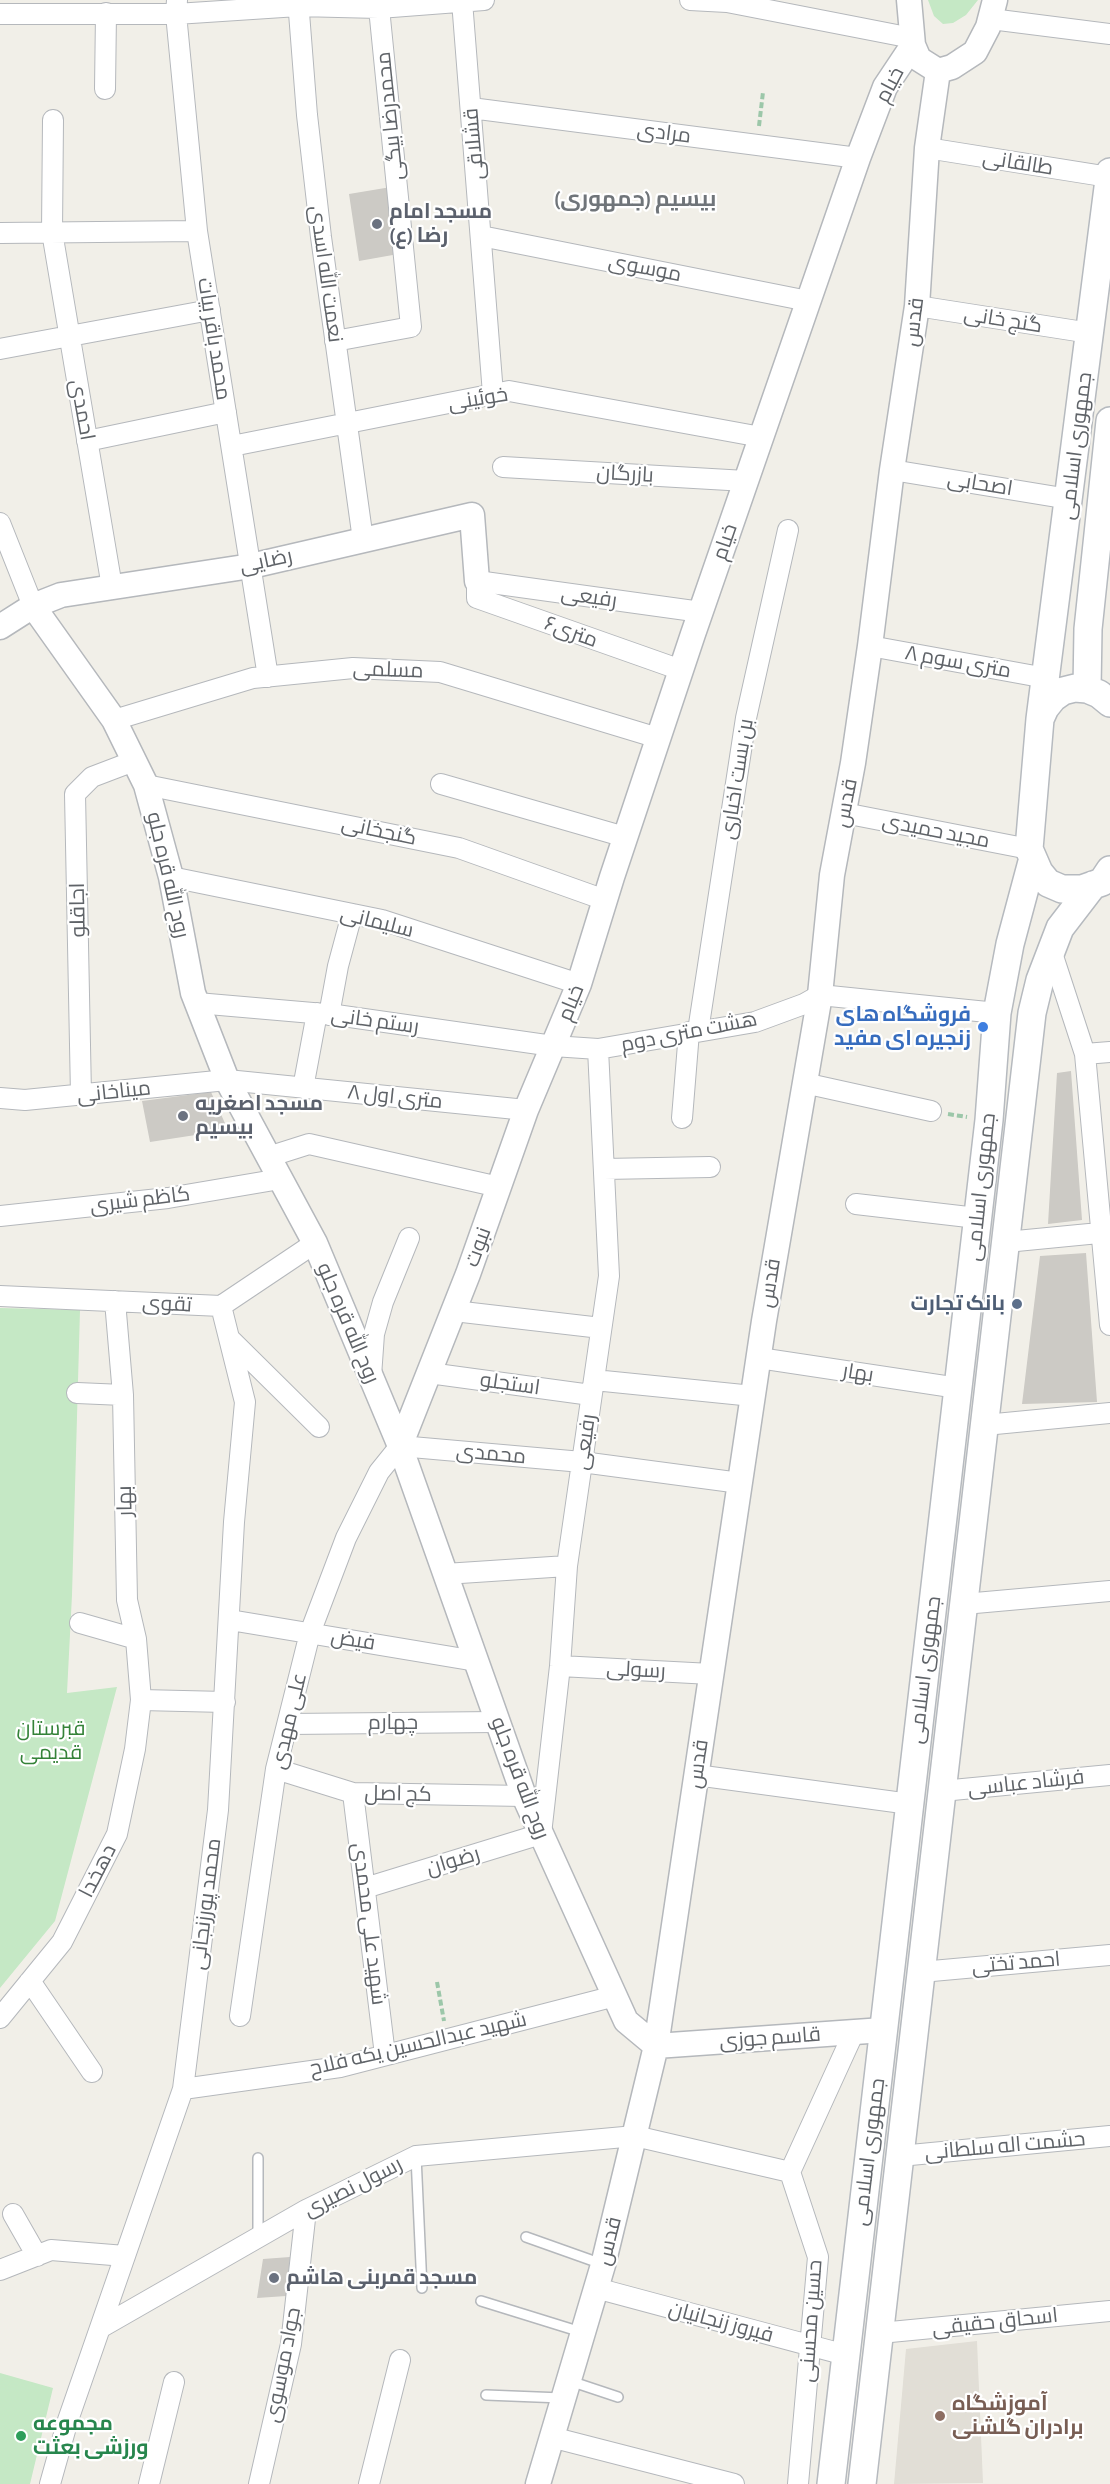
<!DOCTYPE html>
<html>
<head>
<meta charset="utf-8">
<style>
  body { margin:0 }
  canvas { display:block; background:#f1efe8 }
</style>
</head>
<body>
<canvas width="1110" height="2484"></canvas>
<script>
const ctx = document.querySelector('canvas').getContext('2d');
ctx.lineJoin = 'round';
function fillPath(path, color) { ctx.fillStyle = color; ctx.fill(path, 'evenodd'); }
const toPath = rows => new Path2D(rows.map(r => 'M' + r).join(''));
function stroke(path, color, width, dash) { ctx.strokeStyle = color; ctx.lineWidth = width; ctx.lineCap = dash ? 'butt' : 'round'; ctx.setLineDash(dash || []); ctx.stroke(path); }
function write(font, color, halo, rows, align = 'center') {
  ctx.font = font + ' "Alegreya Sans",Cairo,sans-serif'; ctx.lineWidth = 4.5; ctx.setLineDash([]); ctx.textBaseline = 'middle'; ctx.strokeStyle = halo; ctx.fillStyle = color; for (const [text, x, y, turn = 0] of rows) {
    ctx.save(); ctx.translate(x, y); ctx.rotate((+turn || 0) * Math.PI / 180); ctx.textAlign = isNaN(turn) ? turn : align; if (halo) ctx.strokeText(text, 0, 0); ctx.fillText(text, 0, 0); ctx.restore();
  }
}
const education = toPath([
  [977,2341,983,2483,894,2484,906,2349]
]);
const green = toPath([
  [928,0,978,0,966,15,953,23,943,24,934,16],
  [0,1308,80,1310,72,1595,67,1693,117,1687,55,1921,0,1988],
  [0,2373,53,2388,30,2484,0,2484]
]);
const building = toPath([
  [397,186,404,253,359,261,349,194],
  [1071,1071,1082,1220,1048,1224,1057,1073],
  [211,1092,228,1130,150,1142,142,1101],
  [1086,1253,1097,1402,1022,1404,1040,1256],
  [290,2257,286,2296,257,2298,263,2259]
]);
const path = toPath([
  [759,126,763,92],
  [948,1114,967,1117],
  [437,1982,444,2021]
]);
const service = toPath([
  [416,2156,422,2288],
  [258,2236,258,2158],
  [526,2237,602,2264],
  [481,2301,581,2332],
  [570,2381,618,2397],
  [486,2395,562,2398]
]);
const minor = toPath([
  [177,0,176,14,197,231,268,677],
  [298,0,307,115,321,237,363,540],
  [690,0,727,2,912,38],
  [462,1,493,394],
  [0,14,176,14,298,6,379,8,484,0],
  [991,19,1110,34],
  [105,89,106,13],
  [471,108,858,158],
  [53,120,52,232,112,587],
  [927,148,1109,177],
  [0,233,197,231],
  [481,236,808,301],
  [917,306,1090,333],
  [335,341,411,327,379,8],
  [0,349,210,310],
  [87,441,226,412],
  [232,446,509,391,761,437],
  [503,467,746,481],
  [892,470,1069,499],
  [0,523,33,606],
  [870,646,1046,678],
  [681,670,477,598,477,581,701,612],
  [114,720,253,678,353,668,440,672,658,738],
  [441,784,625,837],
  [146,785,459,848,605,900],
  [844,813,1029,849],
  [171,877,382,920,579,984],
  [1051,950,1085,1054,1110,1325],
  [197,1003,336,1015,553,1046,598,1049,755,1022,804,1004,820,995,997,1013],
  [329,1015,338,966,352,914],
  [698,1031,746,718,788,530],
  [1085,1054,1110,1052],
  [804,1083,931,1111],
  [303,1088,317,1013],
  [81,1095,75,794,92,777,134,761],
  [0,1098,25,1100,227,1080,526,1110],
  [682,1118,689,1032],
  [268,1157,309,1144,499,1187],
  [604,1169,710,1167],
  [856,1204,977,1218],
  [0,1216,168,1198,280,1179],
  [1006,1242,1110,1232],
  [0,1296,221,1306,315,1243],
  [454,1311,601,1328],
  [229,1338,319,1427],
  [759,1358,958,1388],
  [429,1373,591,1395],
  [371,1376,374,1334,383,1302,409,1238],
  [594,1380,753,1396],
  [77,1393,123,1395],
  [985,1425,1110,1413],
  [445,1574,567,1566],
  [964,1604,1110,1591],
  [230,1620,476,1661],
  [80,1623,136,1639],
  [560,1666,711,1674],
  [141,1700,225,1702],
  [288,1724,497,1722],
  [276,1769,353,1793,524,1796],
  [696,1775,910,1804],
  [942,1791,1110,1775],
  [353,1793,385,2055],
  [365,1888,541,1834,560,1666,567,1566,609,1276,598,1049],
  [921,1972,1110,1955],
  [30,1981,92,2072],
  [240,2016,276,1769,310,1633,346,1538,379,1472,400,1446,582,1462,740,1483],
  [0,2018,62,1942,117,1834,135,1749,141,1700,136,1639,127,1600,123,1395,115,1301],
  [183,2089,340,2067,615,1996],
  [900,2156,1110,2136],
  [13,2214,37,2256],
  [0,2270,51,2250,125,2256],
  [596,2288,846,2355],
  [100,2328,306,2210,416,2156,635,2136,790,2172],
  [880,2333,1110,2311],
  [551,2437,734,2484],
  [50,2484,68,2420,183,2089,218,1810,234,1522,245,1402,221,1306],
  [149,2484,174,2382],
  [259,2484,291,2344,306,2210],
  [369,2484,400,2360],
  [798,2484,818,2257,790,2172,854,2032]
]);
const tertiary = toPath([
  [909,0,913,45,919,59,938,71,952,67,975,52,988,27,995,0],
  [33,606,114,720,146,785,171,877,193,993,227,1080,315,1243,400,1446,524,1796,626,2021,656,2046],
  [0,627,33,606,61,595,251,566,472,515,477,581],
  [400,1446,468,1274,526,1110,579,984,612,877,693,634,858,158,885,87,913,45],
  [656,2046,883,2030],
  [538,2484,603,2265,656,2046,764,1321,820,995,832,875,853,763,870,646,892,470,917,306,927,148,938,71]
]);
const secondary = toPath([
  [1087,689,1088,629,1110,421],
  [1110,703,1099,694,1087,689,1075,688,1063,691,1053,698,1045,708,1040,719,1029,849,1039,872,1048,883,1062,889,1082,889,1102,882,1110,870],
  [1040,719,1110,172],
  [831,2484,989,1120,997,1013,1010,944,1033,858],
  [862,2484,1032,1013,1040,980,1060,928,1093,885]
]);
const markers = [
  [377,224,6,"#6b7280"],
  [983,1027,6,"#3f7fe0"],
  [183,1116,6,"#6b7280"],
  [1017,1304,6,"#5c6f8a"],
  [274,2278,6,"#6b7280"],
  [940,2416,6,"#8d6e63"],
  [21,2436,6,"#2e9e5b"]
];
const streetNames = [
  ["خیام",890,85,-62],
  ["محمدرضا بیگی",390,116,-96],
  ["مرادی",664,133,7],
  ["قشلاقی",474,144,-95],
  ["طالقانی",1018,163,9],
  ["موسوی",645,268,11],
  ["نعمت الله اسدی",326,274,82],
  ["گنج خانی",1003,320,9],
  ["قدس",914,322,-83],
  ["محمد باقر بیات",214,339,81],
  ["خوئینی",478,399,-9],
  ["احمدی",82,410,80],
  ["جمهوری اسلامی",1076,446,-83],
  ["بازرگان",625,474,3],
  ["اصحابی",980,484,9],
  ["خیام",725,542,-71],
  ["رضایی",266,561,-12],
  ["رفیعی",589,597,8],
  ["۶متری",571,632,20],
  ["۸ متری سوم",958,662,10],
  ["مسلمی",388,670,2],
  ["بن بست اخباری",737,779,-81],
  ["قدس",846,803,-79],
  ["گنجخانی",379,831,12],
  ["مجید حمیدی",936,831,11],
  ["روح الله قره جلو",168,875,77],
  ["اجاقلو",78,910,-91],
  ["سلیمانی",377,922,14],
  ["خیام",571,1003,-68],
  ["رستم خانی",375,1021,8],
  ["هشت متری دوم",689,1032,-11],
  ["میناخانی",114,1092,-6],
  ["۸ متری اول",395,1097,6],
  ["جمهوری اسلامی",981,1187,-84],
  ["کاظم شیری",140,1200,-7],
  ["نبوت",478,1247,-70],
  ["قدس",770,1283,-81],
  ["تقوی",167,1304,3],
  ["روح الله قره جلو",348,1323,67],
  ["بهار",858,1373,9],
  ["استجلو",510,1384,8],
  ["رفیعی",585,1442,-82],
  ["محمدی",491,1454,5],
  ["بهار",125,1501,-91],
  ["فیض",353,1640,9],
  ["رسولی",636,1670,3],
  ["جمهوری اسلامی",925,1670,-83],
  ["علی مهدی",289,1721,-77],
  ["چهارم",393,1723],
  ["قدس",698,1764,-82],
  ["روح الله قره جلو",520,1778,69],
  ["فرشاد عباسی",1026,1783,-6],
  ["کج اصل",398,1794,1],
  ["رضوان",453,1861,-17],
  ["دهخدا",98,1871,-63],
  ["محمد پورزنجانی",206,1904,-83],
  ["شهید علی محمدی",369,1924,83],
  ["احمد تختی",1016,1963,-5],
  ["قاسم جوزی",770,2038,-4],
  ["شهید عبدالحسین یکه فلاح",418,2044,-13],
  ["حشمت اله سلطانی",1005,2146,-5],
  ["جمهوری اسلامی",869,2152,-83],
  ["رسول نصیری",353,2187,-27],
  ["قدس",609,2241,-76],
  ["حسین محسنی",811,2321,-86],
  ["فیروز زنجانیان",721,2322,15],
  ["اسحاق حقیقی",995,2322,-6],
  ["جواد موسوی",283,2365,-79]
];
const worshipNames = [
  ["مسجد امام",389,212],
  ["رضا (ع)",389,236],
  ["مسجد اصغریه",195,1104],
  ["بیسیم",195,1128],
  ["مسجد قمربنی هاشم",286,2278]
];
const shopNames = [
  ["فروشگاه های",971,1015],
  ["زنجیره ای مفید",971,1039]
];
const serviceNames = [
  ["بانک تجارت",1005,1304]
];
const parkNames = [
  ["قبرستان",51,1729],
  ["قدیمى",51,1753]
];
const educationNames = [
  ["آموزشگاه",952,2404],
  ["برادران گلشنی",952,2428]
];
const leisureNames = [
  ["مجموعه",33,2424],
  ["ورزشی بعثت",33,2448]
];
const neighbourhoodNames = [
  ["(بیسیم (جمهوری",635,199]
];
fillPath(education, '#e1ded6');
fillPath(green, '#c5e8c5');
fillPath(building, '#cccac5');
stroke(service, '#b5b8bc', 12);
stroke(minor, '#b5b8bc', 22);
stroke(tertiary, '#b5b8bc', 27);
stroke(secondary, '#b6babf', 30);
stroke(path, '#9cc7a9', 4, [6, 3]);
stroke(service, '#fff', 9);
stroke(minor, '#fff', 20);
stroke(tertiary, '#fff', 24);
stroke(secondary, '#fff', 27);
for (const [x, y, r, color] of markers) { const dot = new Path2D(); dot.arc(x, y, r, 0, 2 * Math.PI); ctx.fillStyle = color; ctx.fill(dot); stroke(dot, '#fff', 2); }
write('21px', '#5f6368', '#fff', streetNames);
write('bold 21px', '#5b616d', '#fff', worshipNames, 'left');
write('bold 21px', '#366cbe', '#fff', shopNames, 'right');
write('bold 21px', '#4e5e75', '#fff', serviceNames, 'right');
write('21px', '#348238', '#fff', parkNames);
write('bold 21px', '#785e54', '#fff', educationNames, 'left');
write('bold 21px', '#27864d', '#fff', leisureNames, 'left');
write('bold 22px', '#70757a', '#fff', neighbourhoodNames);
</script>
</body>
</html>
